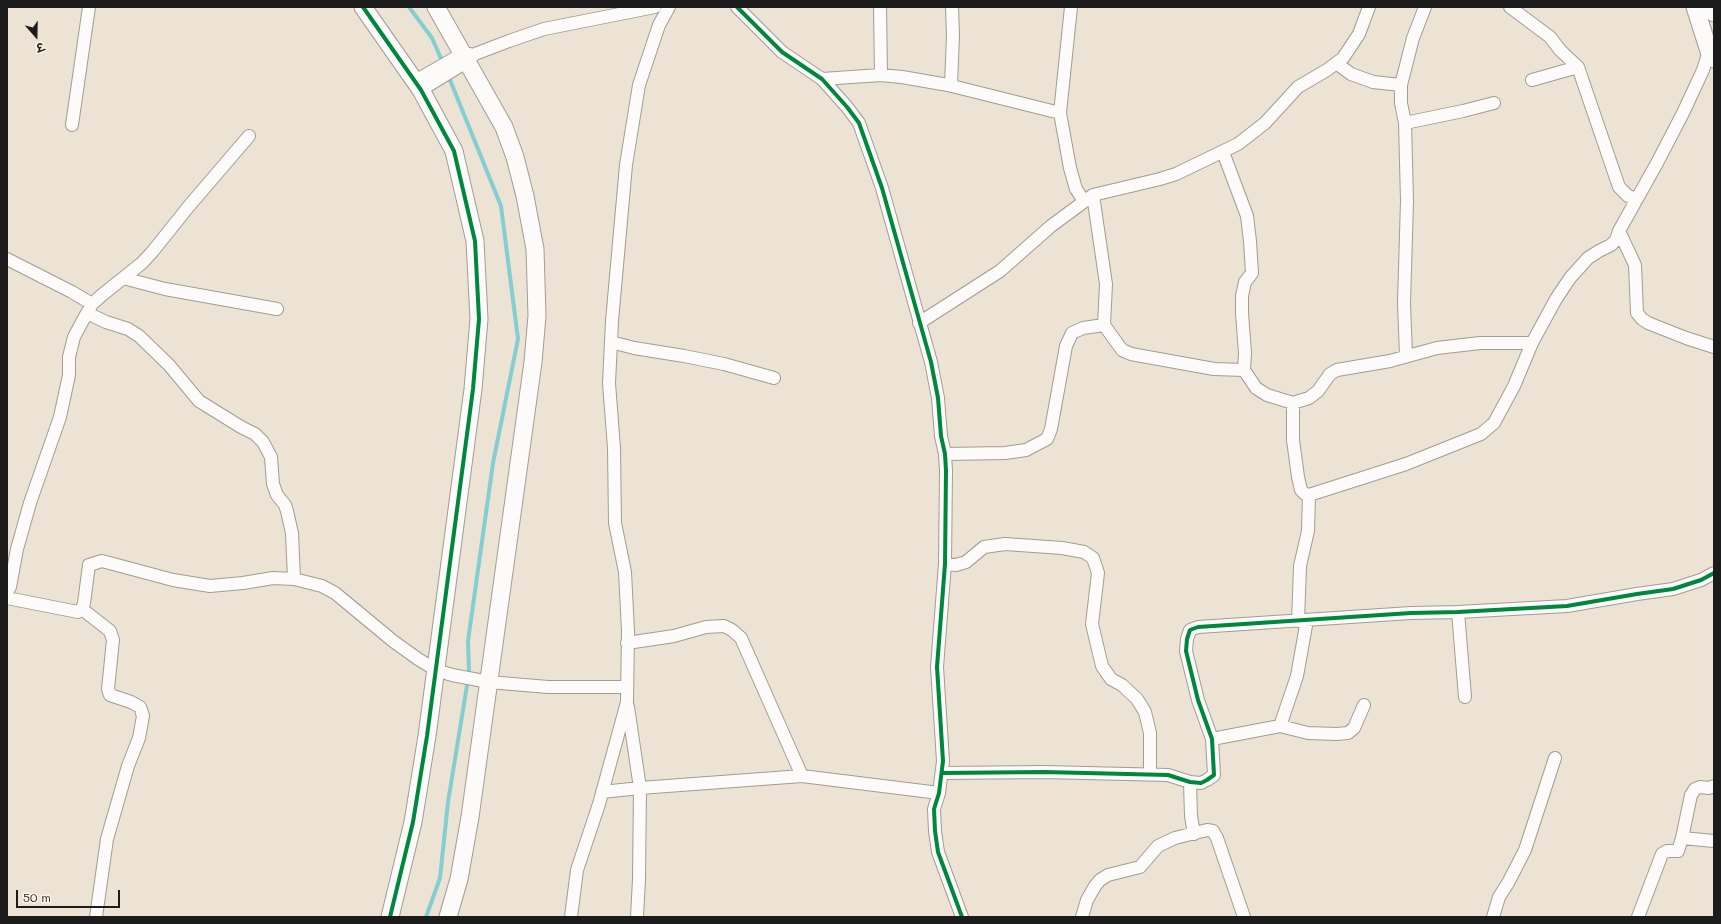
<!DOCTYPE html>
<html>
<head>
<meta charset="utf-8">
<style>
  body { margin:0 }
  #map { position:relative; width:1721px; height:924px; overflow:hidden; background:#ece3d5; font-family:Mali,"Playpen Sans Deva",sans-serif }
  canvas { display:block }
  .frame { position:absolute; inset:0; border:8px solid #1c1c1c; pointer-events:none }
  .north { position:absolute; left:16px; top:16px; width:40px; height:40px; -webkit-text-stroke:3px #fcf5e5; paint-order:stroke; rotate:160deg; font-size:11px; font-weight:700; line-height:16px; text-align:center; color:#1c1c1c }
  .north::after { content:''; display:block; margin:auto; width:14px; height:18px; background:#1c1c1c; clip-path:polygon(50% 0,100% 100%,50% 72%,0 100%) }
  .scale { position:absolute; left:16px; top:890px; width:104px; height:18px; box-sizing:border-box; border:2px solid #1c1c1c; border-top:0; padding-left:5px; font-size:12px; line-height:14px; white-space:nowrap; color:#1c1c1c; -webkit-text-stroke:3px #fcf5e5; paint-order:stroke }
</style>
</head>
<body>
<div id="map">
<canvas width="1721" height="924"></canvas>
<div class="frame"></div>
<div class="north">उ</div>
<div class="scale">50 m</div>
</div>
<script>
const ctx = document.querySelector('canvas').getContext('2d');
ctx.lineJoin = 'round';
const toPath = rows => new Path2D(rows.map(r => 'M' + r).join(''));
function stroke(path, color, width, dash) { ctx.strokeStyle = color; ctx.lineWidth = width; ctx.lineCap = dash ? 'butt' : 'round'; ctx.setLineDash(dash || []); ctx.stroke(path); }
const stream = toPath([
  [409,7,432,38,443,63],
  [426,917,440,878,448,802,469,673,468,641,493,463,518,339,501,206,448,75]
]);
const street = toPath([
  [737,7,782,52,822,79,847,107,859,123,882,188,931,362,938,398,941,436,945,454,946,471,945,564,937,667,943,761,939,793,934,809,935,831,938,852,962,917],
  [880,7,881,75],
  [1510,7,1550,37,1560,50,1578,67,1619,187,1628,196,1637,199],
  [1336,63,1351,74,1373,82,1401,85],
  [822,79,881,75,902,77,948,85,1060,113,1070,168,1076,189,1084,201],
  [1532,80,1578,67],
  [415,81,462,54,470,54],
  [951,86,953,35,952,7],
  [421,90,460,66,475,54,509,41,544,29,655,7],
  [1060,113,1071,7],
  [1405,123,1463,111,1494,103],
  [72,125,89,7],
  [1223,152,1247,216,1250,241,1252,273,1245,282,1242,296,1242,313,1245,353,1244,370,1256,388,1267,395,1293,403,1293,440,1298,477,1301,490,1305,494,1309,495],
  [1093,195,1106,284,1104,325,1122,350,1131,354,1214,369,1244,370],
  [1619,231,1635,265,1637,313,1642,319,1648,323,1686,338,1714,347],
  [7,259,72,292,92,304],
  [123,278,165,289,277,309],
  [87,313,106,322,128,329,139,336,169,365,199,401,241,427,255,434,263,442,271,457,273,484,277,495,285,505,287,511,292,533,294,579],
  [919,323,1000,271,1051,226,1093,195,1160,179,1176,174,1238,144,1265,123,1298,87,1327,70,1343,58,1359,34,1369,7],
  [611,342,634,348,684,356,724,364,774,378],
  [1406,356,1404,303,1407,201,1405,123,1401,103,1401,85,1413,38,1425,7],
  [1293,403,1309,398,1318,391,1330,374,1337,370,1390,361,1437,348,1480,343,1532,343],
  [945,454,1005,453,1026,450,1047,439,1051,429,1066,346,1072,333,1083,328,1104,325],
  [945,564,956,565,966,562,984,547,1005,544,1062,548,1084,552,1093,558,1098,573,1092,624,1102,666,1111,679,1122,685,1137,699,1145,712,1150,733,1150,774],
  [7,592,10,587,17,549,30,503,60,417,69,375,69,357,74,337,82,322,92,304,102,295,142,263,153,251,189,206,249,136],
  [7,598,78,612,82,609,84,603,89,565,102,561,173,580,210,586,243,583,273,578,294,579,322,586,335,593,393,641,418,659,436,670,452,675,489,682,548,687,626,687],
  [82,609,110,631,113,640,108,689,110,695,131,702,140,707,143,716,139,738,128,766,107,839,96,917],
  [1458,612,1465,697],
  [1298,621,1300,566,1308,531,1309,495,1406,464,1481,434,1494,423,1514,386,1532,343,1556,299,1570,278,1588,258,1599,251,1611,245,1616,240,1619,231,1657,163,1683,113,1703,70,1709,51],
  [627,643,674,636,706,627,724,626,732,630,741,638,802,776],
  [628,707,640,788,802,776,939,793],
  [1280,726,1297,676,1307,620],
  [1212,739,1280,726,1308,733,1336,734,1348,733,1354,728,1364,705],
  [942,773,1044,772,1168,775,1190,782,1201,783,1207,780,1214,775,1212,739,1198,700,1186,651,1187,639,1190,630,1198,627,1411,613,1458,612,1567,606,1637,594,1673,589,1701,580,1714,573],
  [1190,782,1191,816,1194,834],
  [1714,786,1709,788,1700,787,1695,789,1691,795,1682,838,1714,841],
  [602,792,640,788,639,879,637,917],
  [571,917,577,870,599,804,627,702,628,631,625,572,615,523,614,448,609,383,612,321,626,165,639,85,659,25,669,7],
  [1082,917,1087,900,1095,886,1100,880,1108,875,1140,867,1158,846,1175,838,1207,830,1213,831,1217,838,1244,917],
  [1493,917,1499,897,1508,883,1525,850,1555,758],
  [1638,917,1662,854,1667,851,1678,851,1682,838]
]);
const secondary = toPath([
  [363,7,421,90,454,151,475,241,479,319,473,389,427,736,413,822,390,917],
  [436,7,504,127,515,157,525,196,535,249,537,316,533,362,470,817,459,879,448,917],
  [1695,7,1709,51,1714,59],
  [1712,7,1714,13]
]);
const cycleway = toPath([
  [363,7,421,90,454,151,475,241,479,319,473,389,427,736,413,822,390,917],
  [737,7,782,52,822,79,847,107,859,123,882,188,931,362,938,398,941,436,945,454,946,471,945,564,937,667,943,761,939,793,934,809,935,831,938,852,962,917],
  [942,773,1044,772,1168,775,1190,782,1201,783,1207,780,1214,775,1212,739,1198,700,1186,651,1187,639,1190,630,1198,627,1411,613,1458,612,1567,606,1637,594,1673,589,1701,580,1714,573]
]);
stroke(stream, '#84ced1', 4);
stroke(street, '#a19c94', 14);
stroke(secondary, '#a19c94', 19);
stroke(street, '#fcfbf9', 12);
stroke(secondary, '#fcfbf9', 17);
stroke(cycleway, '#00873e', 4);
</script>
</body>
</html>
